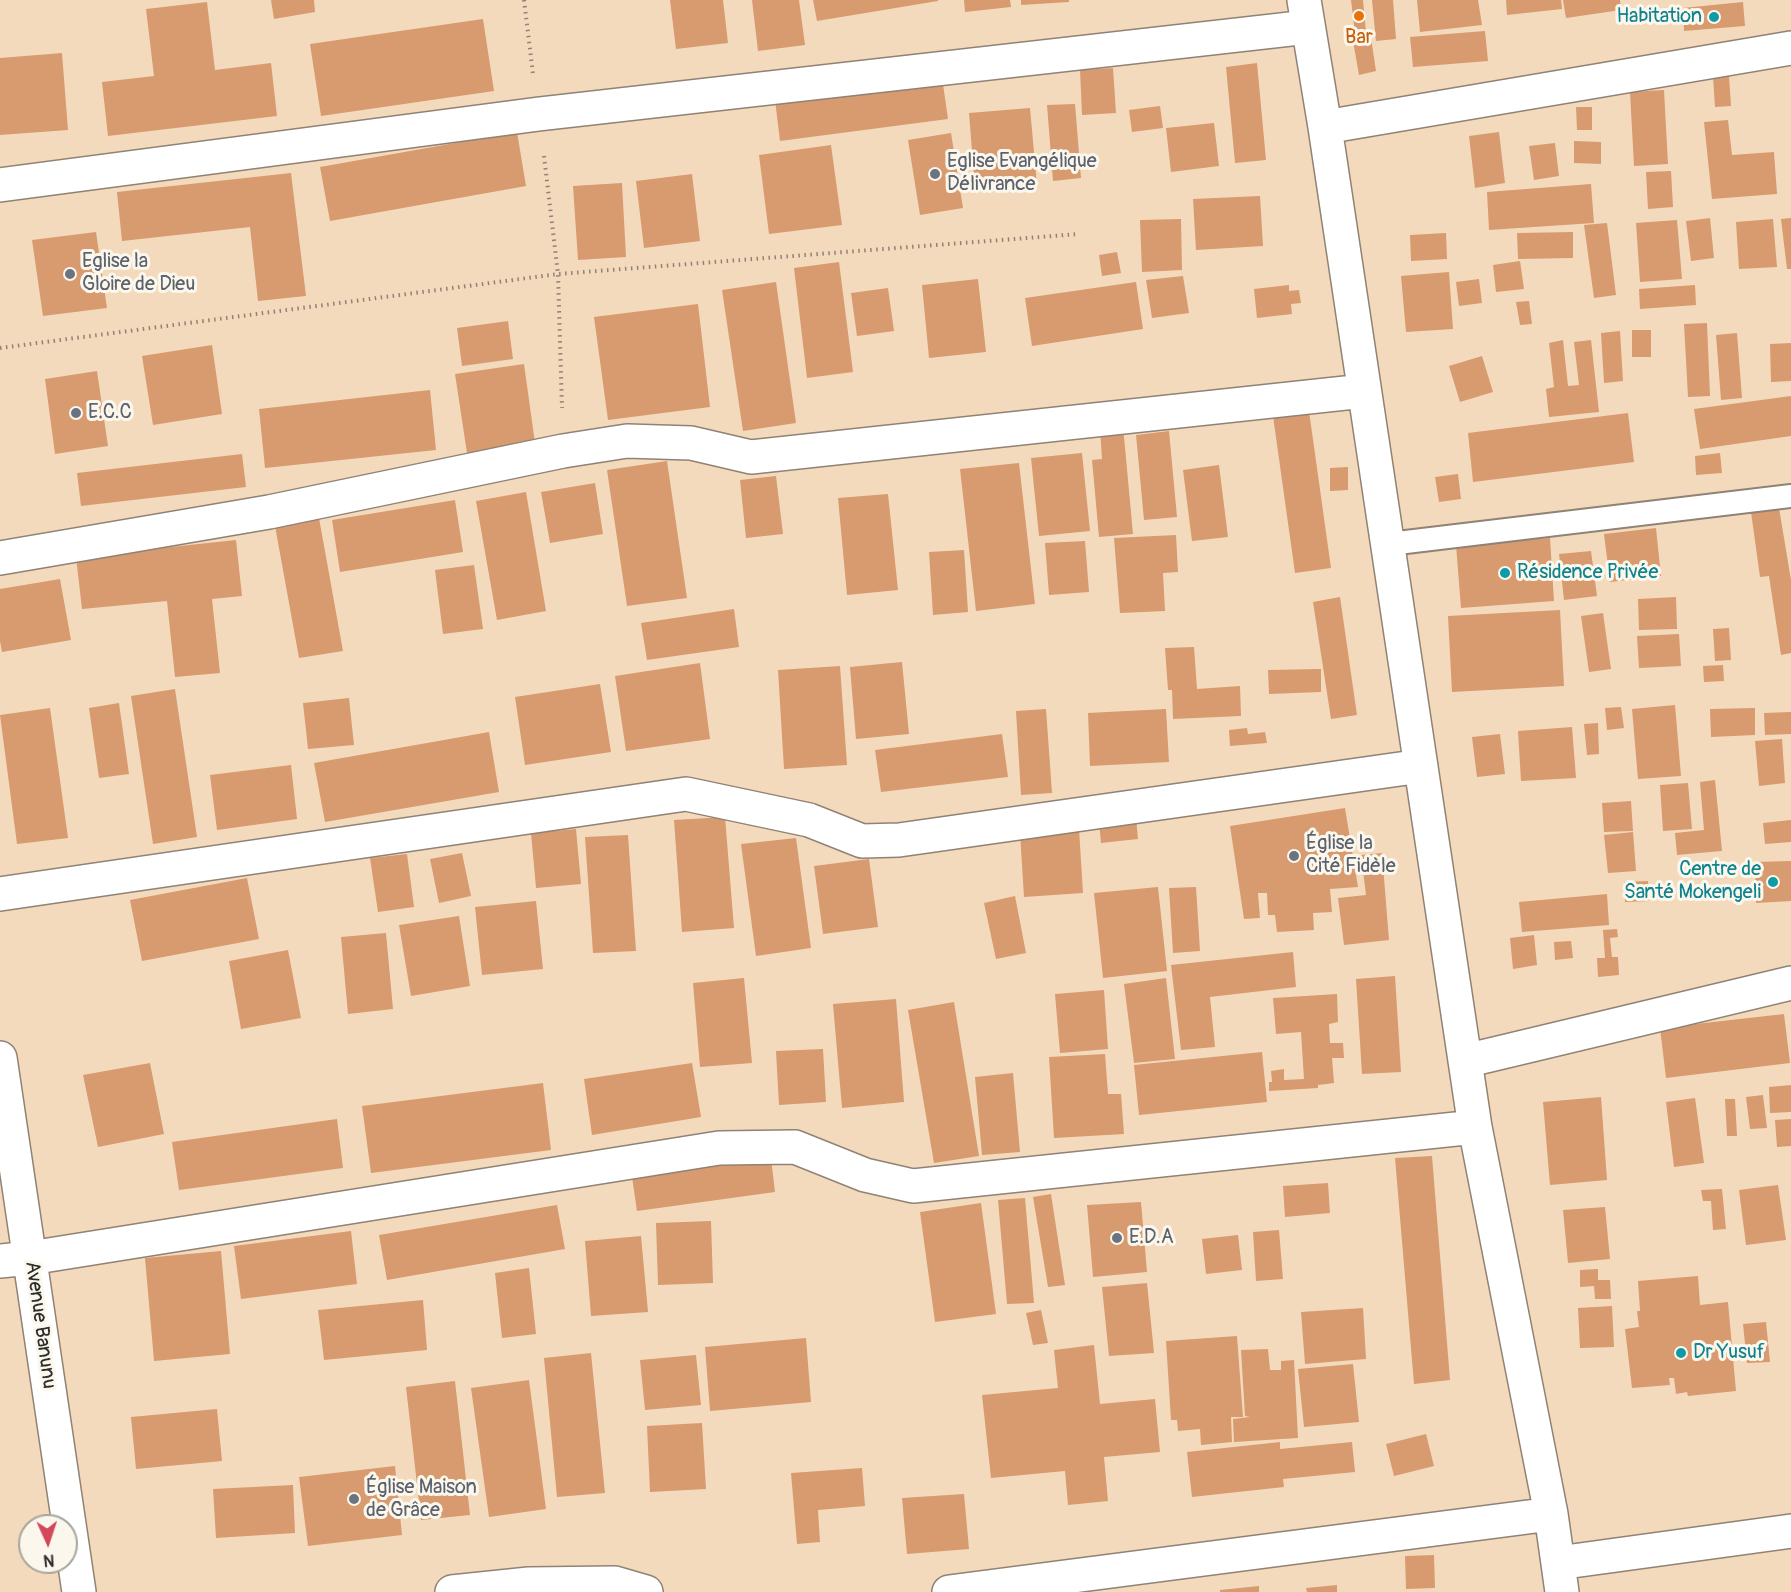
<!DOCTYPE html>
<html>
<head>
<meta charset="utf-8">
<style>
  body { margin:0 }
  #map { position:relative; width:1791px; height:1592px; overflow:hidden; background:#f4dabd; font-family:Pangolin,sans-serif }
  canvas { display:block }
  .north { position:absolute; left:18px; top:1514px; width:60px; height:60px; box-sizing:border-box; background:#fbf7ec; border:2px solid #a8a59f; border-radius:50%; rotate:177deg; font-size:16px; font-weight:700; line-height:24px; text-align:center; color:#2b2b2b }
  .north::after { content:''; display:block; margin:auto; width:21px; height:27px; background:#d1495b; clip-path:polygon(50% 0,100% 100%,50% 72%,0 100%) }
</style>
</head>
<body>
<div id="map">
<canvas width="1791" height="1592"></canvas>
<div class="north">N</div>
</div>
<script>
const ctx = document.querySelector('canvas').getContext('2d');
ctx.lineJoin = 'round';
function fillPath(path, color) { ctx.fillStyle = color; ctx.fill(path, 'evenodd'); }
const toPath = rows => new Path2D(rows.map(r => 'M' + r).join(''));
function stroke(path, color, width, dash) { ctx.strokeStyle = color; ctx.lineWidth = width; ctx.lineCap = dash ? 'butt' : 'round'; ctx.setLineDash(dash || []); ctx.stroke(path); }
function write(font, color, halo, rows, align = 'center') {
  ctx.font = font + ' Pangolin,sans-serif'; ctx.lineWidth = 6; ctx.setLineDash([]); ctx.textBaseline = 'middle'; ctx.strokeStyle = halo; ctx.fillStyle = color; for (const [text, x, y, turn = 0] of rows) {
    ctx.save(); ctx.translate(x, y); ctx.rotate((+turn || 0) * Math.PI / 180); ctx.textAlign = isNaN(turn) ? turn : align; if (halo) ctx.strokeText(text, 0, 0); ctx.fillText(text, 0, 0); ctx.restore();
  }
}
const building = toPath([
  [271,0,314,0,315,12,274,19],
  [670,0,723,0,728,43,676,49],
  [752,0,799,0,805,45,758,51],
  [813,0,938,0,938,1,817,21],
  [964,0,1010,0,1011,7,965,12],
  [1021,0,1069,0,1069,2,1021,5],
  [1351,0,1363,0,1366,32,1355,33],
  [1372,0,1393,0,1396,39,1376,41],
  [1417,0,1478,0,1482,25,1420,32],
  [1506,0,1561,0,1562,9,1507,15],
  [1563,0,1620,0,1621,10,1566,18],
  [207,2,215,70,271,63,277,116,108,136,102,82,154,76,146,9],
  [1743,2,1745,26,1684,31,1683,8],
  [483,19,494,91,321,116,310,44],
  [1485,31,1488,61,1413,67,1410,37],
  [1371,38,1376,71,1359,75,1353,41],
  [62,53,68,130,0,135,0,58],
  [1257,63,1266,160,1235,163,1226,67],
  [1113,68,1116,113,1082,115,1080,70],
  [1729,76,1731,106,1715,107,1713,77],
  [942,77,948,119,780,141,775,100],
  [1664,90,1668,164,1634,166,1630,92],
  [1075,104,1081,178,1053,181,1047,105],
  [1160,106,1163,128,1132,132,1129,110],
  [1576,107,1592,107,1592,130,1577,130],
  [1030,108,1037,185,975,189,969,113],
  [1728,120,1732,155,1774,152,1777,194,1712,199,1704,122],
  [1214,123,1219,166,1171,172,1166,128],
  [517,132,526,186,330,221,320,167],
  [1499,132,1505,183,1475,188,1469,136],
  [951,133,963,208,920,215,908,140],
  [1574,141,1601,142,1601,164,1574,163],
  [1555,143,1559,176,1534,180,1529,146],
  [831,145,842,225,769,234,759,155],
  [1671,171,1673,207,1648,209,1646,172],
  [291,173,306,296,258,301,250,227,122,241,117,192],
  [692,174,700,241,644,248,636,181],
  [622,183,626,257,578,260,573,186],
  [1591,184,1594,223,1489,230,1487,192],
  [1260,196,1263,246,1196,250,1193,199],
  [1710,218,1714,258,1691,261,1686,221],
  [1791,218,1791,269,1787,269,1781,219],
  [1181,219,1182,270,1142,272,1140,220],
  [1773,219,1777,267,1739,269,1736,222],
  [1677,220,1682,279,1640,282,1636,223],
  [1607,223,1616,295,1594,298,1584,225],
  [96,232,107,308,43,316,32,240],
  [1573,232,1573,258,1518,259,1517,233],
  [1446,233,1447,259,1411,261,1410,235],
  [1117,252,1121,273,1102,276,1099,255],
  [1520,261,1524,289,1496,292,1493,265],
  [839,262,853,372,807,378,794,268],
  [1449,272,1453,329,1406,332,1401,276],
  [1183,276,1189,313,1152,318,1146,280],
  [978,279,986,352,929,358,922,285],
  [1479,279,1482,303,1459,306,1456,282],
  [776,282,796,423,743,431,722,290],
  [1136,282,1143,329,1032,346,1025,298],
  [1289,285,1289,291,1299,290,1301,303,1291,304,1292,314,1257,318,1254,289],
  [1695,285,1696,305,1640,309,1639,289],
  [888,288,894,331,857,336,851,293],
  [1529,301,1532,324,1520,325,1516,302],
  [698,304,710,407,608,420,594,317],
  [508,321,513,359,462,366,457,328],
  [1707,323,1710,396,1688,397,1684,324],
  [1632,330,1651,330,1651,357,1632,357],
  [1620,331,1623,381,1604,383,1601,333],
  [1737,333,1742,398,1721,400,1716,335],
  [1563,340,1568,386,1579,385,1574,342,1591,340,1599,412,1549,417,1546,389,1554,387,1549,343],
  [1791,343,1791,381,1771,382,1770,344],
  [212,345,222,414,153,425,142,356],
  [1482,356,1493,392,1460,402,1449,366],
  [524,364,535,443,467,453,455,374],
  [97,371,108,446,55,454,45,379],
  [430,390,436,450,265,468,259,409],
  [1791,396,1791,436,1700,449,1694,409],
  [1309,411,1331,568,1295,573,1273,416],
  [1628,413,1634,462,1473,482,1468,433],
  [1123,426,1133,534,1099,537,1092,460,1102,459,1100,428],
  [1169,431,1177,517,1144,520,1136,435],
  [1082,453,1090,531,1039,536,1031,458],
  [1720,453,1722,473,1696,475,1695,456],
  [242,454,246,487,81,506,77,473],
  [667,461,687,598,627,606,607,470],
  [1019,463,1035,604,976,611,960,469],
  [1219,465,1228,537,1192,541,1183,470],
  [1348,467,1348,490,1330,491,1330,468],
  [1458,474,1461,499,1439,502,1435,477],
  [776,476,783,534,746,538,740,480],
  [595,483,603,534,550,543,541,492],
  [526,492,546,611,497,620,476,501],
  [888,494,898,590,847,595,838,498],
  [455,500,463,552,340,572,332,520],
  [1779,508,1791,580,1791,653,1781,655,1769,576,1760,577,1751,512],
  [319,518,343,651,299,658,275,526],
  [1656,528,1661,576,1610,582,1604,534],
  [1176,535,1178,572,1163,573,1165,611,1120,613,1114,538],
  [1550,538,1554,601,1461,608,1456,545],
  [236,540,242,596,212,599,220,673,175,677,167,601,82,609,76,557],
  [1085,541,1089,592,1049,595,1045,543],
  [964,550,968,612,933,615,929,552],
  [1591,551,1597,596,1564,600,1559,554],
  [474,565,483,629,443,634,435,570],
  [60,579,71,640,2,652,0,641,0,589],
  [1340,597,1357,715,1331,719,1313,602],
  [1676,597,1677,629,1639,630,1638,599],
  [734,609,739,647,647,660,641,623],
  [1560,610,1564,686,1452,692,1448,616],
  [1603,613,1611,669,1589,672,1581,616],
  [1729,628,1731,660,1715,661,1713,629],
  [1679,634,1681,666,1639,668,1637,636],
  [1194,647,1197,689,1240,686,1241,716,1173,719,1172,690,1168,690,1165,648],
  [902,662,909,734,856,739,850,667],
  [700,663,710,739,626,751,615,676],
  [1723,665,1724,681,1704,682,1703,666],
  [840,666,847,765,784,769,778,670],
  [1321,669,1321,692,1269,694,1268,670],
  [600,684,611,752,525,765,515,697],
  [175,689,197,837,153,844,131,696],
  [349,698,354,745,308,749,303,703],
  [119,703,129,774,99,778,89,708],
  [1675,705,1681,776,1638,779,1632,709],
  [1621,707,1624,728,1607,730,1605,708],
  [50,708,68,838,17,844,0,715],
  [1755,708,1755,735,1711,737,1710,709],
  [1046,709,1052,793,1021,795,1016,711],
  [1166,709,1169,762,1090,766,1088,713],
  [1791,712,1791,734,1765,735,1764,713],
  [1598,723,1599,754,1587,755,1584,724],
  [1572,727,1576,778,1521,781,1518,731],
  [1247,728,1248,734,1265,732,1267,743,1230,746,1229,730],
  [489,732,499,792,325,822,314,763],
  [1002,734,1008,777,881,792,875,750],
  [1500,734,1505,774,1477,777,1472,737],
  [1782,739,1785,783,1759,786,1755,741],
  [291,765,297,819,217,830,210,775],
  [1715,780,1722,851,1677,855,1675,833,1704,830,1700,782],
  [1688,783,1692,829,1663,831,1660,785],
  [1631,801,1633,831,1604,832,1602,803],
  [1345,808,1358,887,1330,889,1332,912,1313,913,1314,930,1277,932,1275,915,1268,915,1267,893,1258,893,1260,918,1244,919,1230,826],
  [725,817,734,928,682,932,674,820],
  [1136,817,1138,839,1101,843,1099,821],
  [1791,820,1791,842,1765,844,1763,823],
  [576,829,581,884,536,888,531,833],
  [1079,829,1083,893,1024,897,1020,833],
  [1633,832,1636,871,1608,873,1604,835],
  [628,835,636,951,593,953,585,837],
  [796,838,811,948,756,956,741,844],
  [462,853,471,896,439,903,430,859],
  [1382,853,1389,940,1344,945,1338,898,1366,895,1361,855],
  [407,854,414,907,378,912,370,858],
  [869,859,878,927,823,934,814,866],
  [1791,861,1791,901,1756,903,1755,862],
  [247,878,259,939,142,961,130,900],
  [1648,881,1649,901,1625,902,1624,882],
  [1158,887,1167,971,1103,978,1094,893],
  [1196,887,1200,951,1173,953,1169,888],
  [1607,894,1609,925,1522,932,1519,902],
  [1015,896,1026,953,996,959,984,903],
  [536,901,543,969,482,975,475,907],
  [459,916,470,986,411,996,399,925],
  [1617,929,1618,937,1610,938,1612,957,1618,957,1619,975,1598,977,1597,958,1605,958,1603,930],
  [386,933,393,1009,348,1014,341,937],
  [1534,935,1537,965,1513,969,1510,938],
  [1571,941,1573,958,1555,960,1554,942],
  [288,950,301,1018,241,1029,229,961],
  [1293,952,1296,987,1210,997,1215,1047,1181,1050,1171,965],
  [1395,976,1401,1072,1362,1074,1356,979],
  [744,978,752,1063,700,1067,693,983],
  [1166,978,1175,1059,1134,1063,1124,984],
  [1104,990,1108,1049,1060,1053,1055,994],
  [1337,994,1338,1022,1329,1024,1330,1043,1343,1043,1344,1058,1332,1058,1334,1083,1318,1085,1318,1088,1269,1091,1269,1082,1272,1082,1271,1071,1284,1069,1284,1080,1304,1079,1301,1032,1276,1034,1273,998],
  [896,999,904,1102,842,1108,833,1004],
  [954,1002,979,1156,934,1163,908,1010],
  [1784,1014,1790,1063,1666,1078,1660,1028],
  [823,1049,826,1102,779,1105,776,1051],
  [1262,1052,1267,1102,1139,1115,1134,1065],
  [1105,1054,1108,1094,1121,1094,1124,1134,1054,1138,1049,1057],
  [150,1063,164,1134,98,1147,83,1075],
  [692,1063,701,1117,592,1135,584,1079],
  [1013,1073,1020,1152,982,1155,975,1077],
  [543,1083,551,1150,371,1173,362,1106],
  [1791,1085,1791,1112,1770,1113,1769,1087],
  [1763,1095,1767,1128,1750,1129,1746,1097],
  [1601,1097,1607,1180,1550,1185,1543,1102],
  [1695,1098,1704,1163,1674,1167,1666,1102],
  [1725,1099,1735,1099,1737,1136,1727,1136],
  [337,1119,343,1168,179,1190,172,1142],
  [1791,1119,1791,1146,1777,1147,1775,1120],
  [1432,1156,1450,1380,1414,1384,1395,1158],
  [771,1158,775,1192,637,1211,632,1177],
  [1328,1183,1330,1213,1285,1217,1283,1186],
  [1778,1185,1786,1240,1746,1245,1739,1190],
  [1722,1189,1726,1229,1713,1230,1711,1201,1703,1201,1701,1190],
  [1051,1194,1065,1285,1048,1287,1033,1197],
  [1025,1198,1034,1303,1007,1304,998,1200],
  [1141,1202,1147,1272,1093,1277,1087,1205],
  [981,1203,996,1314,935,1322,920,1212],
  [557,1205,565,1249,387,1280,379,1235],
  [1605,1207,1610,1259,1568,1263,1563,1210],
  [711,1221,713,1283,658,1285,656,1223],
  [1279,1230,1283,1279,1256,1281,1253,1232],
  [351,1231,357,1284,241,1299,234,1246],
  [1238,1235,1242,1270,1206,1274,1202,1239],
  [641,1236,648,1312,591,1316,585,1241],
  [221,1251,230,1354,154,1361,145,1258],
  [529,1268,536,1334,502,1338,495,1273],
  [1598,1269,1598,1280,1610,1280,1611,1299,1595,1299,1594,1286,1580,1287,1580,1270],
  [1698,1276,1700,1305,1728,1302,1736,1391,1688,1396,1687,1392,1676,1394,1674,1378,1669,1378,1670,1385,1632,1388,1625,1329,1639,1327,1637,1311,1640,1311,1638,1281],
  [1147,1283,1154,1353,1109,1356,1102,1287],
  [423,1300,427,1350,324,1360,318,1310],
  [1612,1306,1614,1347,1580,1348,1578,1308],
  [1363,1308,1366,1359,1305,1364,1301,1312],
  [1041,1310,1048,1343,1033,1345,1026,1313],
  [1766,1322,1770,1362,1747,1363,1743,1324],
  [1237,1336,1243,1417,1231,1417,1232,1442,1201,1445,1200,1429,1178,1431,1177,1420,1171,1420,1166,1341],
  [806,1338,811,1402,710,1411,705,1347],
  [1094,1345,1100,1404,1155,1399,1160,1452,1104,1457,1108,1501,1068,1505,1065,1471,991,1478,982,1395,1058,1388,1054,1350],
  [1268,1349,1270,1370,1281,1370,1281,1361,1294,1360,1298,1438,1234,1442,1233,1419,1250,1417,1245,1416,1241,1350],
  [591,1353,605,1493,557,1497,544,1358],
  [696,1355,701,1405,645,1410,640,1360],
  [1353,1364,1359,1422,1304,1427,1298,1369],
  [529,1380,546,1509,489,1517,471,1388],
  [455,1381,470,1515,421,1520,406,1387],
  [217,1409,222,1461,136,1469,131,1417],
  [702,1423,706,1489,650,1492,647,1426],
  [1426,1434,1434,1466,1394,1476,1386,1444],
  [1280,1442,1280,1449,1352,1442,1355,1472,1283,1479,1284,1487,1192,1497,1187,1452],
  [395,1466,402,1535,308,1546,299,1477],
  [862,1468,865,1506,818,1510,820,1542,797,1544,791,1473],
  [293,1485,295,1533,216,1538,213,1489],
  [964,1494,969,1549,907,1554,902,1498],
  [1434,1555,1435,1588,1406,1589,1405,1556],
  [1337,1585,1337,1592,1307,1592,1306,1588],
  [1259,1586,1259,1592,1220,1592,1220,1590]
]);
const path = toPath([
  [524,0,533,74],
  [544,156,558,274,562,408],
  [0,348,558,274,1079,234]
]);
const service = toPath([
  [1389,544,1791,496]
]);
const minor = toPath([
  [1304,0,1325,127,1475,1127,1551,1514,1562,1592],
  [1325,127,1791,48],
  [0,185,539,114,1308,27],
  [0,558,269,512,563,451,627,441,691,443,751,457,1364,391],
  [0,894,686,794,809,820,862,841,899,840,1421,766],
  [1465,1061,1791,983],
  [0,1261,30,1258,719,1148,795,1147,865,1175,913,1186,1475,1127],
  [1558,1563,1791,1531],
  [452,1592,529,1584,615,1583,646,1592],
  [949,1592,1551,1514]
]);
const tertiary = toPath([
  [0,1058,79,1592]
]);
const markers = [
  [1359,16,6,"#e8710a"],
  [1714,17,6,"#0f9aa8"],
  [935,174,6,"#6b7280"],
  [70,274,6,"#6b7280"],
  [76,413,6,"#6b7280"],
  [1505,573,6,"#0f9aa8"],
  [1294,856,6,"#6b7280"],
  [1773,882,6,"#0f9aa8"],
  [1117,1238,6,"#6b7280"],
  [1681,1353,6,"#0f9aa8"],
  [354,1499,6,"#6b7280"]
];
const cultureNames = [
  ["Habitation",1702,17],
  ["Résidence Privée",1517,573,"left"],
  ["Centre de",1761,870],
  ["Santé Mokengeli",1761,893],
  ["Dr Yusuf",1693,1353,"left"]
];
const foodNames = [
  ["Bar",1359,38]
];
const worshipNames = [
  ["Eglise Evangélique",947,162],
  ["Délivrance",947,185],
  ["Eglise la",82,262],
  ["Gloire de Dieu",82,285],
  ["E.C.C",88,413],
  ["Église la",1306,844],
  ["Cité Fidèle",1306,867],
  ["E.D.A",1129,1238],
  ["Église Maison",366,1488],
  ["de Grâce",366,1511]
];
const streetNames = [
  ["Avenue Banunu",40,1325,82]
];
fillPath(building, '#d89a6f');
stroke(service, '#908274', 26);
stroke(minor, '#908274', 36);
stroke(tertiary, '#908274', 36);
stroke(path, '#908274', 4, [1.5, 4.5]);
stroke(service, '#fff', 22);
stroke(minor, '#fff', 33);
stroke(tertiary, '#fff', 33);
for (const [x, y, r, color] of markers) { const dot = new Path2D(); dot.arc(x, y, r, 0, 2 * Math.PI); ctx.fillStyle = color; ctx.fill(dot); stroke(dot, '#fbf7ec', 2); }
write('20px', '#0d838f', '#fbf7ec', cultureNames, 'right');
write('20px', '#c56008', '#fbf7ec', foodNames);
write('20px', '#5b616d', '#fbf7ec', worshipNames, 'left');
write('20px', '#2b2b2b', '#fbf7ec', streetNames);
</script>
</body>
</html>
